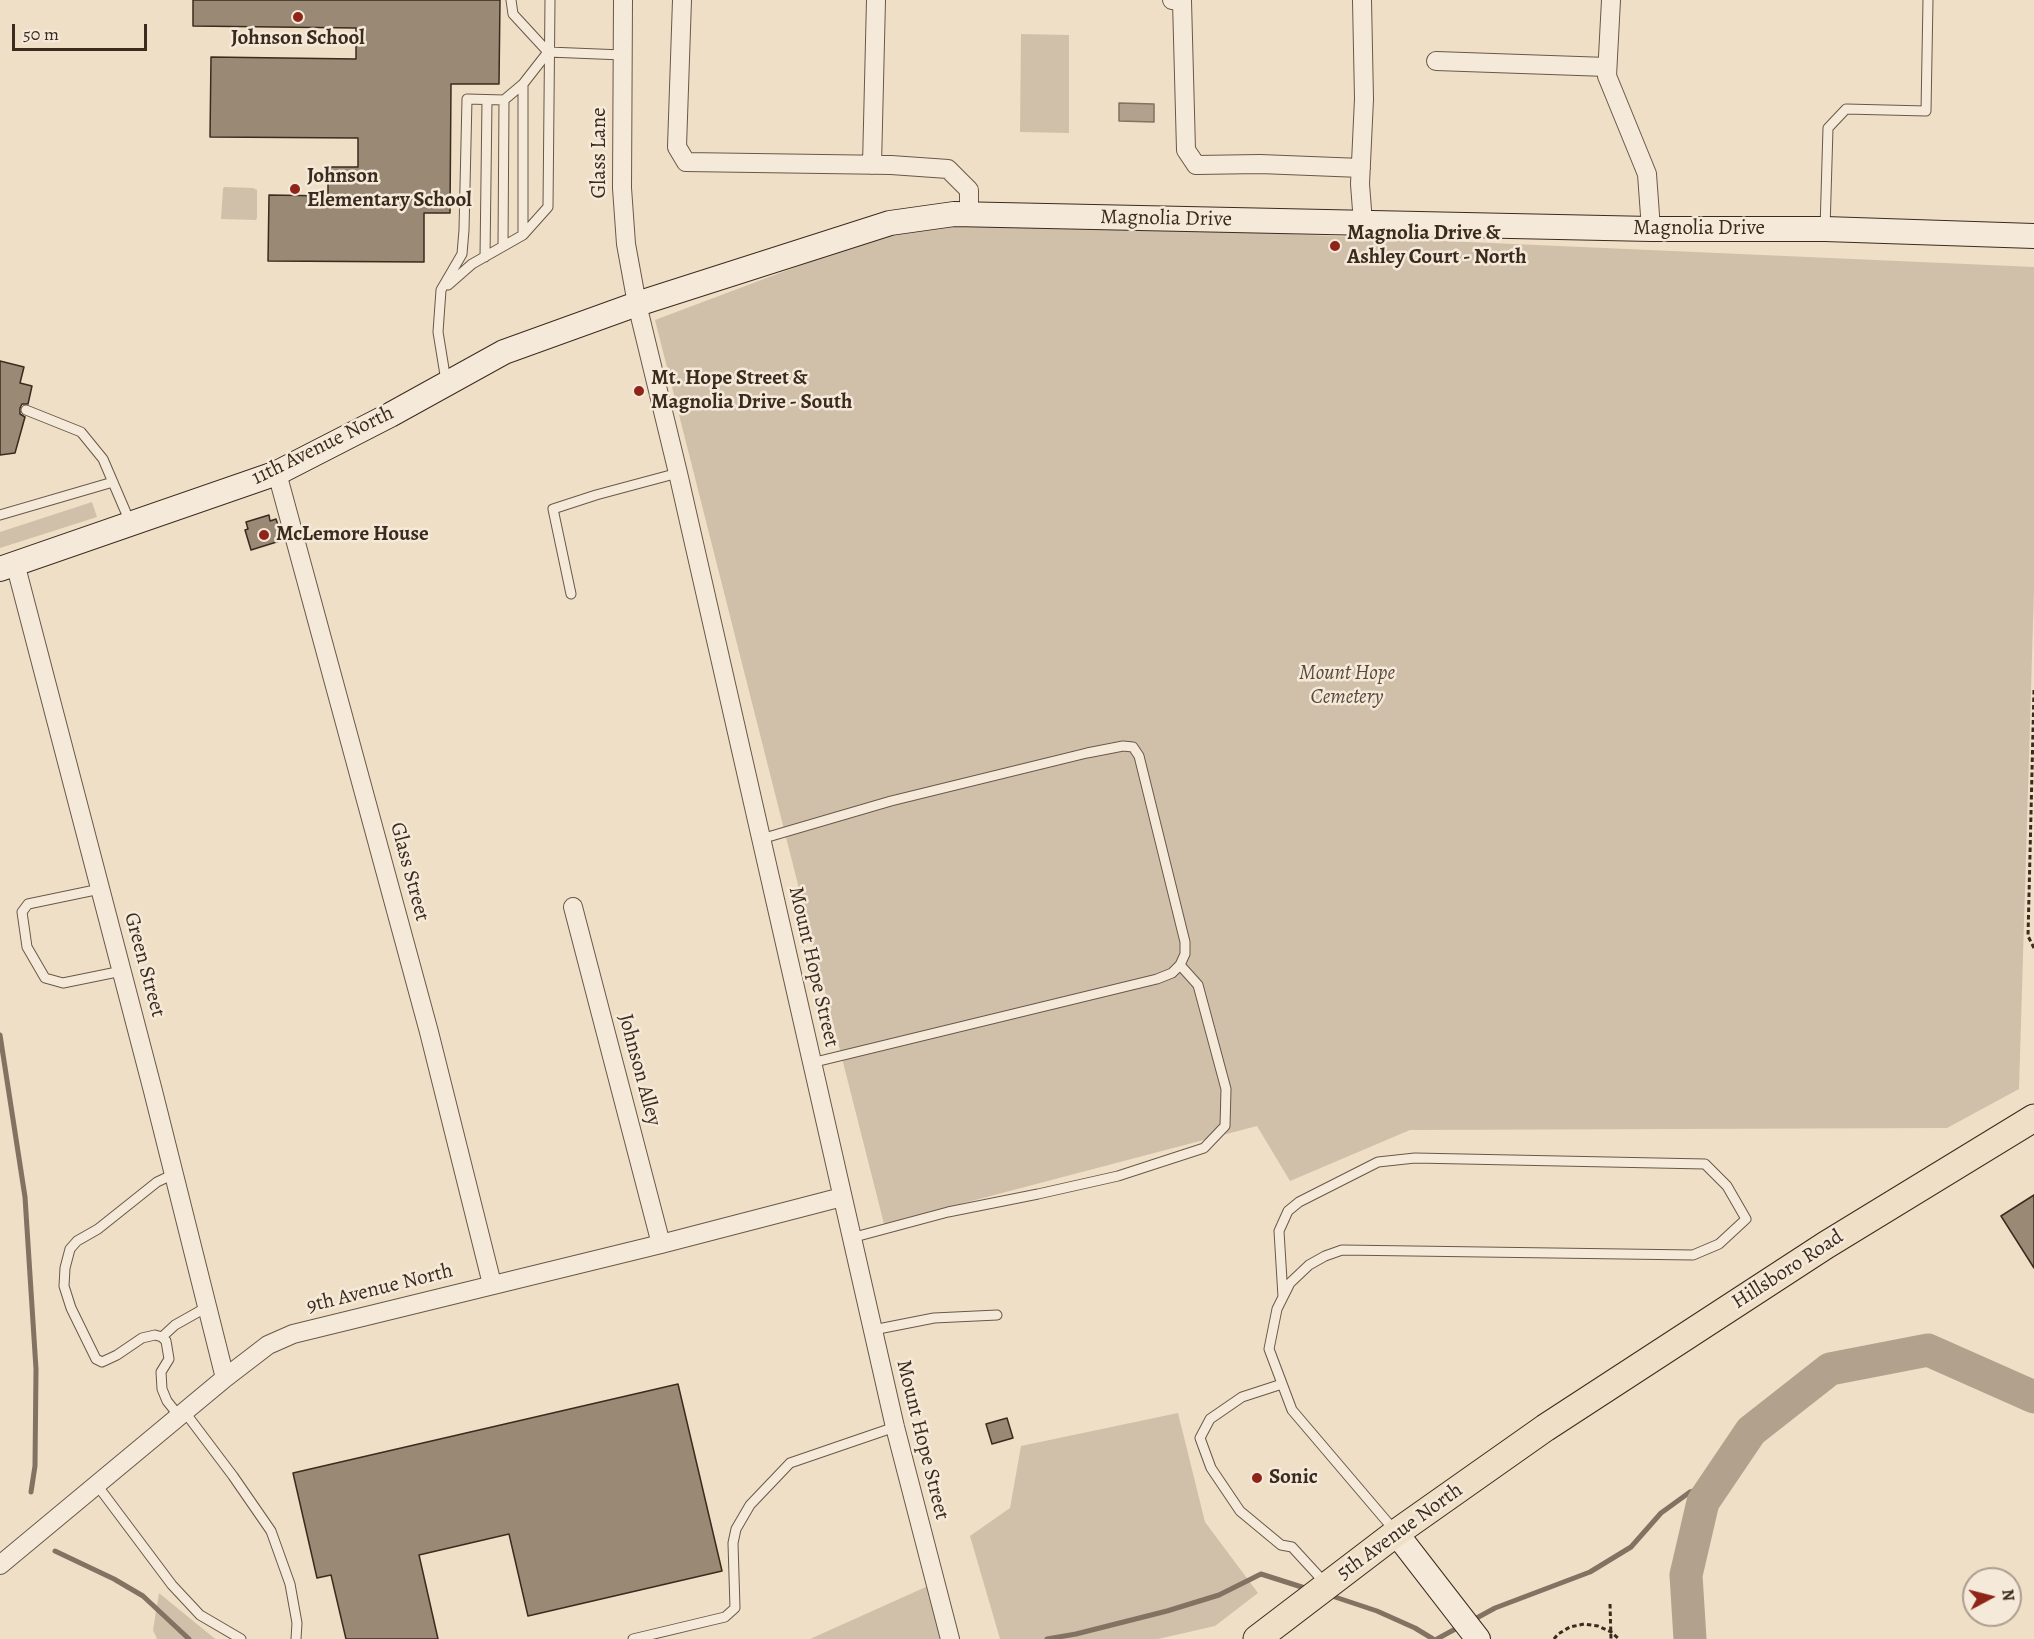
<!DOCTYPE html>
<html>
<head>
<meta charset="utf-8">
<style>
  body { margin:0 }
  #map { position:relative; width:2034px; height:1639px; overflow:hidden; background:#efdfc6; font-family:Alegreya,serif }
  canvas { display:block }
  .north { position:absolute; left:1962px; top:1567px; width:60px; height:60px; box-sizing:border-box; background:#f5eada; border:2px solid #ab9e8f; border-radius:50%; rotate:83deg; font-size:16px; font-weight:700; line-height:24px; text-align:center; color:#3b2b1e }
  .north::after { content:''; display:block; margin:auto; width:21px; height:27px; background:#8f2418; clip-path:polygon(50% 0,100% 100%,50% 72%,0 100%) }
  .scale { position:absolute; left:12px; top:24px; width:135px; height:27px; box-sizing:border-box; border:3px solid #3b2b1e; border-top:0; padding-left:8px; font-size:18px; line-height:21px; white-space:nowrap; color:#3b2b1e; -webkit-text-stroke:4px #f5eada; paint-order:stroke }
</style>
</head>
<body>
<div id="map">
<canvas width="2034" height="1639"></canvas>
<div class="north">N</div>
<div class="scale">50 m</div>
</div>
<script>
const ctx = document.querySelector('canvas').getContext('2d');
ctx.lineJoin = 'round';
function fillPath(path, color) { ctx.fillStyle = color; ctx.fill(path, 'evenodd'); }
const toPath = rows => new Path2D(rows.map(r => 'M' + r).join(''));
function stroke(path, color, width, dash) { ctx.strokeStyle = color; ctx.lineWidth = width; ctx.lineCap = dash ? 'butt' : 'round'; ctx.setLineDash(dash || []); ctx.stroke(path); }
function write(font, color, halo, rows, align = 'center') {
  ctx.font = font + ' Alegreya,serif'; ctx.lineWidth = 5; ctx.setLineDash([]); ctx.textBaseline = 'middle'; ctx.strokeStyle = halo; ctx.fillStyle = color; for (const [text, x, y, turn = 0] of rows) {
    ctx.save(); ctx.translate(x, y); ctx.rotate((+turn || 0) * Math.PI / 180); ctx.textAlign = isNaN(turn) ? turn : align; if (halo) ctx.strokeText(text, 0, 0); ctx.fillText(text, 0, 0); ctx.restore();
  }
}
const green = toPath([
  [1021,34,1069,35,1069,133,1020,132],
  [224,187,253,188,257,190,257,218,256,220,221,219,223,189],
  [926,218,2034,267,2034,590,2019,1089,1947,1128,1410,1130,1290,1181,1257,1126,884,1224,655,320],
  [92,502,97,517,0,548,0,532],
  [1178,1413,1205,1522,1258,1593,1215,1626,1158,1639,1000,1639,970,1536,1010,1508,1021,1446],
  [928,1586,940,1639,810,1639],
  [159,1593,214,1638,216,1639,157,1639,153,1630]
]);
const water = toPath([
  [1119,103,1154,104,1154,122,1119,121,1119,103]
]);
const stream = toPath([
  [0,1035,25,1197,36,1369,35,1466,31,1492],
  [55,1551,114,1579,143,1596,189,1639],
  [1329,1595,1377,1611,1415,1628,1433,1639],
  [1473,1620,1495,1608,1590,1572,1631,1547,1661,1513,1690,1492,1714,1486],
  [1047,1639,1076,1634,1167,1611,1219,1595,1261,1574,1308,1589],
  [1437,1639,1459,1627]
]);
const river = toPath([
  [1690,1639,1686,1575,1703,1502,1751,1431,1830,1369,1928,1350,2034,1397]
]);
const building = toPath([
  [193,0,500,0,499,84,451,84,450,213,424,213,424,262,268,261,269,195,328,196,328,167,358,167,358,138,210,137,211,57,356,59,356,28,193,26,193,0],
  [0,361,24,367,20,383,32,386,28,404,22,404,20,408,20,414,25,417,15,453,0,455,0,361],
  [269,515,270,521,276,519,283,540,251,550,245,530,248,529,246,522,269,515],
  [2034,1195,2034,1268,2001,1216,2034,1195],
  [678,1384,722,1571,528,1616,509,1534,419,1555,438,1639,346,1639,331,1575,317,1578,293,1473,678,1384],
  [1007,1418,1013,1438,992,1444,986,1424,1007,1418]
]);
const path = toPath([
  [2034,690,2028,936,2034,948],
  [1610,1604,1611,1639],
  [1554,1639,1558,1634,1570,1627,1584,1624,1598,1626,1611,1632,1619,1639]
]);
const lane = toPath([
  [511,0,513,14,548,52,623,55],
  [1825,229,1828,128,1846,109,1926,111,1928,0],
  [523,235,548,207,550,0],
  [503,246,504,100],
  [485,257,487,100],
  [448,285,472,264,523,235,523,84],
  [446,381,438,332,441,290,462,254,464,230,467,99,504,100,523,84,548,52],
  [26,410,81,432,103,459,130,522],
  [0,515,113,482],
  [571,594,553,509,596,495,678,473],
  [761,839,891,801,1087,753,1123,746,1133,747,1139,756,1185,942,1185,954,1180,965,1172,973,1157,979,811,1063],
  [100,889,28,904,22,912,27,947,45,978,63,983,122,971],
  [174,1174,157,1182,98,1229,77,1241,70,1249,65,1268,64,1286,71,1308,96,1359,102,1362,117,1355,142,1338,155,1335,162,1337,166,1341,169,1359,161,1372,162,1389,167,1401,179,1416],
  [851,1238,948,1212,1038,1194,1118,1176,1204,1148,1225,1126,1226,1089,1198,985,1180,965],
  [1283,1297,1279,1231,1288,1211,1299,1202,1378,1162,1415,1158,1705,1164,1727,1186,1746,1219,1719,1244,1693,1255,1342,1250,1325,1256,1309,1265,1290,1283,1277,1309,1269,1349,1292,1410,1395,1531],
  [873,1330,934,1318,997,1315],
  [162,1337,175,1325,207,1307],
  [1282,1384,1242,1397,1210,1419,1200,1438,1211,1468,1240,1511,1281,1545,1292,1547,1326,1584],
  [184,1411,233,1476,271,1531,290,1584,297,1623,296,1639],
  [97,1485,172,1585,200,1615,241,1639],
  [633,1639,725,1617,735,1608,733,1543,736,1529,750,1505,790,1463,895,1427]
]);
const street = toPath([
  [623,0,622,188,626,244,637,304,678,473,895,1427,950,1639],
  [682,0,677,147,686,162,891,165,948,169,969,190,969,215],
  [1172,0,1182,1,1186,150,1196,165,1260,164,1361,168],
  [1362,0,1364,99,1360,184,1363,223],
  [1611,0,1607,76,1647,174,1651,229],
  [1436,61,1607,67],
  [872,165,876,0],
  [277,473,429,1032,492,1284],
  [15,563,153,1091,225,1378],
  [573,907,661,1244],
  [0,1565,225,1378,268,1345,293,1334,661,1244,842,1197]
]);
const secondary = toPath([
  [0,569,277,473,390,415,504,352,637,304,890,223,954,214,1651,229,1825,229,2034,236],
  [1396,1533,1478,1639]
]);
const primary = toPath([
  [1257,1639,1396,1533,1545,1428,1826,1245,2034,1118]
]);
const markers = [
  [298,17,6,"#8f2418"],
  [295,189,6,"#8f2418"],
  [1335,246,6,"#8f2418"],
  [639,391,6,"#8f2418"],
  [264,535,6,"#8f2418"],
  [1257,1478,6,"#8f2418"]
];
const poiNames = [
  ["Johnson School",298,39,"center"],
  ["Johnson",307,177],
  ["Elementary School",307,201],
  ["Magnolia Drive &",1347,234],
  ["Ashley Court - North",1347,258],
  ["Mt. Hope Street &",651,379],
  ["Magnolia Drive - South",651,403],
  ["McLemore House",276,535],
  ["Sonic",1269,1478]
];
const streetNames = [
  ["Glass Lane",600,153,-90],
  ["Magnolia Drive",1166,219,1],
  ["Magnolia Drive",1699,229],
  ["11th Avenue North",323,446,-26],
  ["Glass Street",409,872,75],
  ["Green Street",144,965,75],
  ["Mount Hope Street",813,967,77],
  ["Johnson Alley",639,1070,75],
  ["Hillsboro Road",1788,1270,-33],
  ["9th Avenue North",380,1289,-14],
  ["Mount Hope Street",922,1440,76],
  ["5th Avenue North",1400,1532,-36]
];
const parkNames = [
  ["Mount Hope",1347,674],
  ["Cemetery",1347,698]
];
fillPath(green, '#d0c0a9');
fillPath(water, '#b2a28d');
stroke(water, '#827261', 1.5);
stroke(stream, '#827261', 5);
stroke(river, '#b2a28d', 33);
fillPath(building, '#998975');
stroke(building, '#3b2b1e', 1.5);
stroke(lane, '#685848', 11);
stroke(street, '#685848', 20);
stroke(secondary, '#3b2b1e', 26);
stroke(primary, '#3b2b1e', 29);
stroke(path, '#3b2b1e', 3, [4.5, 3]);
stroke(lane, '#f5eada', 9);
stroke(street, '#f5eada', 18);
stroke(secondary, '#f5eada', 24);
stroke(primary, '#efdfc6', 27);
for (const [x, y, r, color] of markers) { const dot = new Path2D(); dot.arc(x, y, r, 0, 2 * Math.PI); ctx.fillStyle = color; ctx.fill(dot); stroke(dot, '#f5eada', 2); }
write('bold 21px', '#3b2b1e', '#f5eada', poiNames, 'left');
write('21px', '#3b2b1e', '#f5eada', streetNames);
write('italic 21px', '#59493a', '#f5eada', parkNames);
</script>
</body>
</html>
